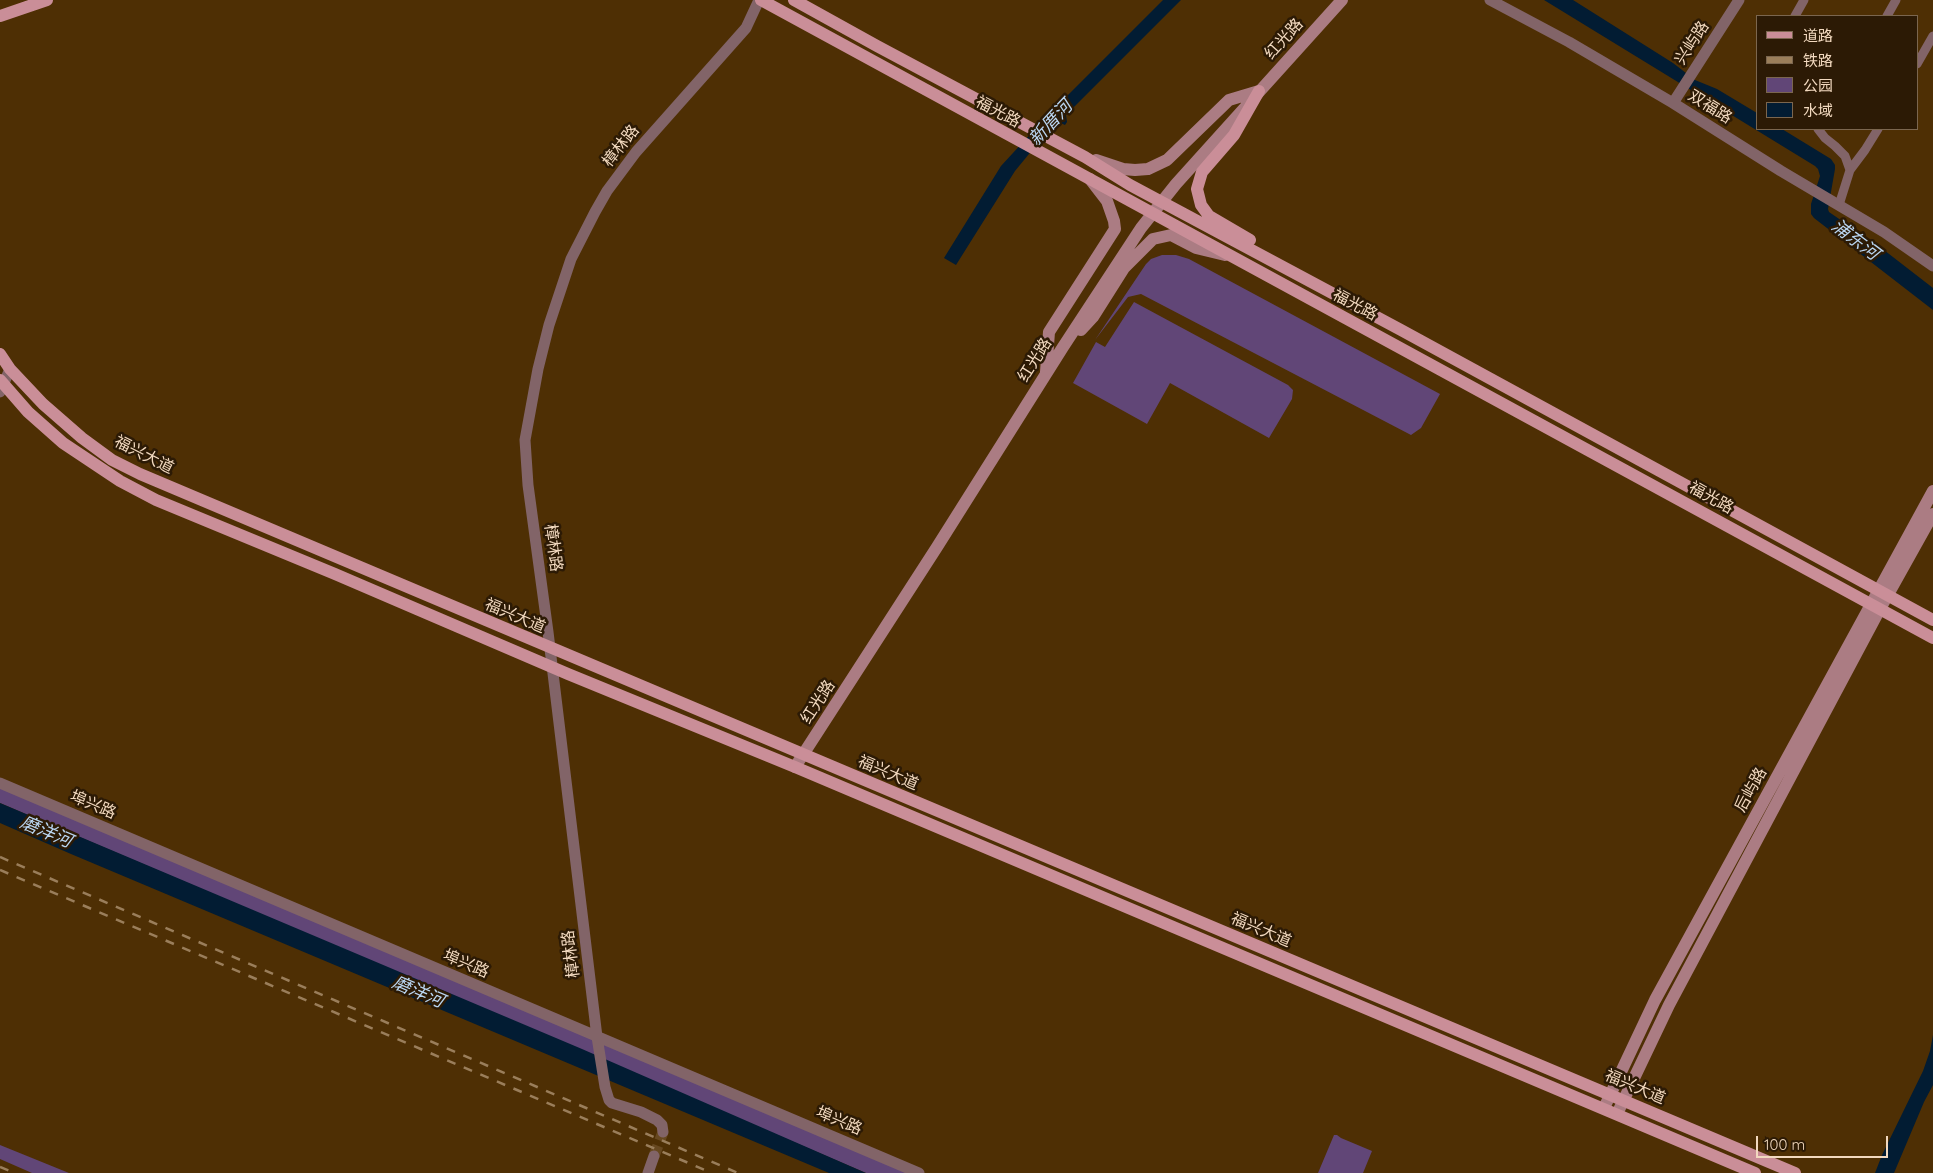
<!DOCTYPE html>
<html>
<head>
<meta charset="utf-8">
<style>
  body { margin:0 }
  #map { position:relative; width:1933px; height:1173px; overflow:hidden; background:#4e2f04; font-family:Quicksand,"Noto Sans SC",sans-serif }
  canvas { display:block }
  .legend { position:absolute; left:1756px; top:15px; width:162px; height:115px; box-sizing:border-box; background:#2c1a05; border:1px solid #7b664f; margin:0; padding:6px 9px; list-style:none; font-size:15px; color:#f2d9bf }
  .legend li { display:flex; align-items:center; gap:10px; height:25px }
  .legend b { width:25px; border:1px solid #7b664f }
  .scale { position:absolute; left:1756px; top:1136px; width:132px; height:22px; box-sizing:border-box; border:2px solid #f2d9bf; border-top:0; padding-left:6px; font-size:15px; line-height:18px; white-space:nowrap; color:#f2d9bf; -webkit-text-stroke:4px #2c1a05; paint-order:stroke }
</style>
</head>
<body>
<div id="map">
<canvas width="1933" height="1173"></canvas>
<ul class="legend">
<li><b style="height:6px;background:#ca8e98"></b>道路</li>
<li><b style="height:6px;background:#9a7e5b"></b>铁路</li>
<li><b style="height:14px;background:#614677"></b>公园</li>
<li><b style="height:14px;background:#021c33"></b>水域</li>
</ul>
<div class="scale">100 m</div>
</div>
<script>
const ctx = document.querySelector('canvas').getContext('2d');
ctx.lineJoin = 'round';
function fillPath(path, color) { ctx.fillStyle = color; ctx.fill(path, 'evenodd'); }
const toPath = rows => new Path2D(rows.map(r => 'M' + r).join(''));
function stroke(path, color, width, dash) { ctx.strokeStyle = color; ctx.lineWidth = width; ctx.lineCap = dash ? 'butt' : 'round'; ctx.setLineDash(dash || []); ctx.stroke(path); }
function write(font, color, halo, rows, align = 'center') {
  ctx.font = font + ' Quicksand,"Noto Sans SC",sans-serif'; ctx.lineWidth = 5; ctx.setLineDash([]); ctx.textBaseline = 'middle'; ctx.strokeStyle = halo; ctx.fillStyle = color; for (const [text, x, y, turn = 0] of rows) {
    ctx.save(); ctx.translate(x, y); ctx.rotate((+turn || 0) * Math.PI / 180); ctx.textAlign = isNaN(turn) ? turn : align; if (halo) ctx.strokeText(text, 0, 0); ctx.fillText(text, 0, 0); ctx.restore();
  }
}
const green = toPath([
  [1162,255,1176,255,1189,259,1440,394,1421,428,1411,435,1141,294,1128,297,1095,340,1146,264,1151,259],
  [1134,302,1288,385,1293,390,1292,399,1269,438,1170,383,1147,424,1073,383,1096,342,1105,347],
  [0,785,914,1173,866,1173,0,803],
  [1334,1135,1337,1135,1341,1138,1372,1151,1363,1173,1318,1173],
  [0,1145,69,1173,32,1173,0,1159]
]);
const water = toPath([
  [1163,0,1181,0,1066,115,1067,122,1065,125,1056,121,1015,171,956,265,944,258,1001,166,1047,116],
  [1544,0,1573,0,1673,63,1695,80,1717,89,1757,113,1757,129,1782,129,1831,159,1835,165,1835,169,1828,209,1829,212,1880,247,1933,288,1933,310,1814,218,1811,214,1811,204,1820,176,1818,169,1815,166],
  [0,803,582,1049,866,1173,829,1173,71,854,0,823],
  [1933,1035,1933,1085,1924,1102,1894,1173,1875,1173,1882,1155,1923,1071,1930,1051]
]);
const tertiaryTunnel = toPath([
  [654,1156,663,1132]
]);
const minor = toPath([
  [1795,16,1804,0],
  [1887,16,1896,0],
  [1917,64,1933,36],
  [1818,129,1825,138,1835,146,1845,156,1850,170,1839,205],
  [1850,170,1865,150,1878,129]
]);
const tertiary = toPath([
  [1490,0,1569,42,1673,103,1781,171,1884,232,1933,266],
  [1673,103,1739,0],
  [0,392,10,369],
  [0,783,919,1173],
  [663,1132,662,1125,657,1120,641,1112,612,1103,609,1100,605,1087,597,1037,548,632,528,485,525,440,538,369,549,325,571,259,595,212,607,191,636,152,746,28,759,0],
  [648,1173,654,1156]
]);
const secondary = toPath([
  [1096,160,1123,169,1135,170,1148,169,1167,160,1229,100,1259,91],
  [1081,330,1093,317,1124,268,1153,239,1171,235,1196,248,1225,255],
  [1046,372,1049,332,1115,229,1114,221,1107,201,1090,179],
  [795,767,937,547,1063,347,1141,228,1176,184,1342,0],
  [1604,1108,1655,1000,1933,491],
  [1617,1114,1669,1005,1880,609,1933,514]
]);
const primary = toPath([
  [761,0,1933,638],
  [794,0,877,46,1085,157,1130,185,1401,330,1933,620],
  [0,16,47,0],
  [1250,240,1209,216,1201,205,1197,189,1202,172,1234,135,1259,91],
  [0,354,10,369,43,404,82,438,112,460,140,474,1795,1173],
  [0,380,28,412,63,443,120,481,156,500,335,574,568,674,795,767,1755,1173]
]);
const rail = toPath([
  [0,857,738,1173],
  [0,870,712,1173],
  [0,1167,15,1173]
]);
const streetNames = [
  ["红光路",1284,39,-48],
  ["兴屿路",1692,43,-57],
  ["双福路",1710,107,32],
  ["福光路",998,112,28],
  ["樟林路",621,146,-52],
  ["福光路",1355,305,28],
  ["红光路",1035,360,-58],
  ["福兴大道",144,455,27],
  ["福光路",1711,498,29],
  ["樟林路",553,548,82],
  ["福兴大道",515,616,23],
  ["红光路",818,702,-57],
  ["福兴大道",888,773,23],
  ["后屿路",1751,790,-61],
  ["埠兴路",93,805,23],
  ["福兴大道",1261,930,23],
  ["樟林路",571,954,-97],
  ["埠兴路",466,964,23],
  ["福兴大道",1635,1087,23],
  ["埠兴路",839,1121,23]
];
const waterNames = [
  ["新厝河",1051,123,-47],
  ["浦东河",1855,240,37],
  ["磨洋河",46,832,23],
  ["磨洋河",418,992,23]
];
fillPath(green, '#614677');
fillPath(water, '#021c33');
stroke(tertiaryTunnel, '#674820', 11, [11, 5.5]);
stroke(minor, '#826468', 9);
stroke(tertiary, '#826468', 11);
stroke(secondary, '#ab7c83', 12);
stroke(primary, '#ca8e98', 12);
stroke(rail, '#9a7e5b', 2.5, [9, 9]);
write('16px', '#f2d9bf', '#2c1a05', streetNames);
write('italic 18px', '#bad6f2', '#2c1a05', waterNames);
</script>
</body>
</html>
